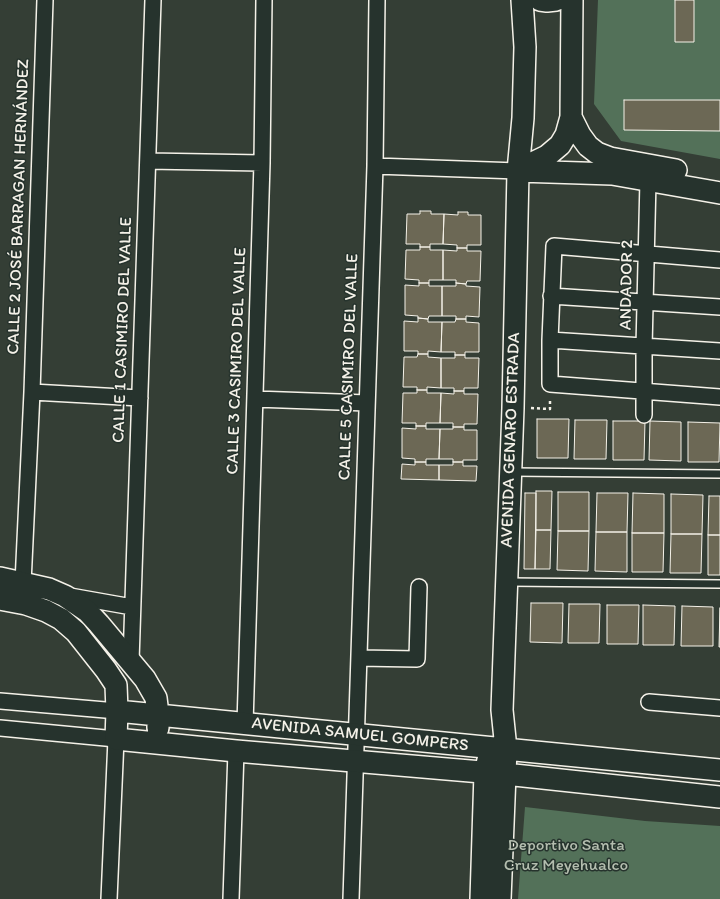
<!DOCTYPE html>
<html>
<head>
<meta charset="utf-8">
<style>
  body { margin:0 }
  canvas { display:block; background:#343e35 }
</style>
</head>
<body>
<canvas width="720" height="899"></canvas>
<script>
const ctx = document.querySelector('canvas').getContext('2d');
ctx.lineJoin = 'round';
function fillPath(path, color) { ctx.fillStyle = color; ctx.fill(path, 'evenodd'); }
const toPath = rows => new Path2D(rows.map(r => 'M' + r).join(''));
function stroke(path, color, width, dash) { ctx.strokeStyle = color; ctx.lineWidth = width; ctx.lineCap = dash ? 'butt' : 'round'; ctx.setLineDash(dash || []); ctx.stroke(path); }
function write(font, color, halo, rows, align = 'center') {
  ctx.font = font + ' Itim,sans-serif'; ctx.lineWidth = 3; ctx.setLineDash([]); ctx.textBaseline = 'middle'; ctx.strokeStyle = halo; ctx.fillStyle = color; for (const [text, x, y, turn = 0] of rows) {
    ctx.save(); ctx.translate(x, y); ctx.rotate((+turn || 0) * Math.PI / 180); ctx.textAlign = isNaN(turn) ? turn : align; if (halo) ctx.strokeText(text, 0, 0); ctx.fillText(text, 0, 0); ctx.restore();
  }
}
const green = toPath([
  [598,0,720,0,720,159,621,141,594,104],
  [525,807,645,821,720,826,720,899,518,899]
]);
const building = toPath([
  [675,0,694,0,694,42,675,42,675,0],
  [624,100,720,100,720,131,624,130,624,100],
  [420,211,431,211,431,214,444,214,443,244,430,244,430,247,420,247,420,244,406,244,407,214,420,214,420,211],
  [458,212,468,212,468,215,481,215,481,245,467,245,467,248,457,248,457,245,443,244,444,214,458,215,458,212],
  [420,247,430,247,430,250,443,250,443,280,429,280,429,283,419,283,419,280,405,279,406,250,420,250,420,247],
  [457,248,467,248,467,251,481,251,480,281,467,281,466,284,456,283,456,280,443,280,443,250,457,251,457,248],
  [419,283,429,283,429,286,442,286,442,316,429,316,428,319,418,318,418,316,405,315,405,285,419,286,419,283],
  [456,283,466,284,466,286,480,287,479,317,466,316,466,319,456,319,456,316,442,316,442,286,456,286,456,283],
  [418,318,428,319,428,322,442,322,441,352,428,351,428,354,418,354,418,351,404,351,404,321,418,322,418,318],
  [456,319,466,319,466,322,479,323,479,352,465,352,465,355,455,355,455,352,441,352,442,322,455,322,456,319],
  [418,354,428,354,428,357,441,358,441,388,427,387,427,390,417,390,417,387,403,387,404,357,417,357,418,354],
  [455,355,465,355,465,358,479,358,478,388,464,388,464,391,454,391,454,388,441,388,441,358,455,358,455,355],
  [417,390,427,390,427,393,441,393,440,423,426,423,426,426,416,426,416,423,402,423,403,393,417,393,417,390],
  [454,391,464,391,464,394,478,394,477,424,464,424,464,427,453,427,453,423,440,423,441,393,454,394,454,391],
  [537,419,569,419,568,458,537,458,537,419],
  [575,420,607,420,606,459,574,459,575,420],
  [613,421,645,421,644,460,613,460,613,421],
  [650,421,681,422,681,461,649,460,650,421],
  [688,422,720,423,719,462,688,462,688,422],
  [416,426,426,426,426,429,440,429,439,459,426,459,426,462,415,462,415,459,402,458,402,428,416,429,416,426],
  [453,427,464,427,464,430,477,430,477,460,463,460,463,462,453,462,453,459,439,459,440,429,453,429,453,427],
  [415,462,426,462,426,465,439,465,439,480,401,479,402,464,415,465,415,462],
  [453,462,463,462,463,466,477,466,476,481,439,480,439,465,453,465,453,462],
  [536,491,552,491,551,530,536,530,536,491],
  [558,492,589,492,589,531,558,531,558,492],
  [525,493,536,493,535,569,524,569,525,493],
  [597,493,628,493,627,532,596,532,597,493],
  [633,493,664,494,664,533,632,533,633,493],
  [671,494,703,495,702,534,671,534,671,494],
  [709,496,720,496,720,535,708,535,709,496],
  [536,530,551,530,550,569,535,569,536,530],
  [558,531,589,531,588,571,557,570,558,531],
  [596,532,627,532,627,572,595,571,596,532],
  [632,533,664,533,663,572,632,572,632,533],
  [671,534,702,534,701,573,670,573,671,534],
  [708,535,720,535,720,575,708,575,708,535],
  [531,603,563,603,562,643,530,642,531,603],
  [569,604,600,604,599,643,568,643,569,604],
  [607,605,639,605,638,644,607,644,607,605],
  [643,605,675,606,674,645,643,645,643,605],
  [682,606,713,607,713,646,681,646,682,606],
  [720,608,720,647,719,647,720,608]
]);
const path = toPath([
  [531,408,550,409,550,398]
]);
const lane = toPath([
  [513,472,720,474],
  [509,582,720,584]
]);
const street = toPath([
  [148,161,262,163],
  [375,166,518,171],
  [720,260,554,246,550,340,550,384,720,397],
  [551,296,720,307],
  [550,340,720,351],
  [32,392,140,398],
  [255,399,367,403],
  [644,415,644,347,648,180],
  [23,583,32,392,45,0],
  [70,596,132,607],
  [359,658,417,659,419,587],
  [131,661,153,0],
  [0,701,117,711],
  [649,702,720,708],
  [245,724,262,163,264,0],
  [0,728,116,739,109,899],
  [231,899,236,751],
  [351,899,375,166,377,0]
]);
const secondary = toPath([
  [540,0,547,1,556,0],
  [571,117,580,135,588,146,597,153,610,158,676,170],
  [518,170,547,156,560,145,566,135,571,117,572,0],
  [518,171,612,174,720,193],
  [0,578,49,589,65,596,87,611,99,624,145,679,156,698,158,714,158,728],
  [0,599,26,604,46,611,61,619,76,632,106,670,116,685,117,711,116,739,236,751,505,774,720,797],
  [117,711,720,770],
  [481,899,485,773,488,760],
  [500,899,506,749,502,710,513,408,518,171,523,118,525,47,522,0]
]);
const streetNames = [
  ["CALLE 2 JOSÉ BARRAGAN HERNÁNDEZ",19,207,-88],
  ["ANDADOR 2",627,285,-89],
  ["CALLE 1 CASIMIRO DEL VALLE",123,330,-88],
  ["CALLE 3 CASIMIRO DEL VALLE",237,361,-88],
  ["CALLE 5 CASIMIRO DEL VALLE",349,367,-88],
  ["AVENIDA GENARO ESTRADA",511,440,-88],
  ["AVENIDA SAMUEL GOMPERS",360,735,6]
];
const parkNames = [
  ["Deportivo Santa",566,846],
  ["Cruz Meyehualco",566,866]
];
fillPath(green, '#537159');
fillPath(building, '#6c6855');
stroke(building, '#f4f1e8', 1);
stroke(lane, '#f4f1e8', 10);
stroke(street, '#f4f1e8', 18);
stroke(secondary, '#f4f1e8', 24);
stroke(path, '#f4f1e8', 2.5, [3, 3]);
stroke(lane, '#26332d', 7);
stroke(street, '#26332d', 15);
stroke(secondary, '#26332d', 21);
write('17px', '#f4f1e8', '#26332d', streetNames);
write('17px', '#b4beaf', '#26332d', parkNames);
</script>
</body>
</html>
